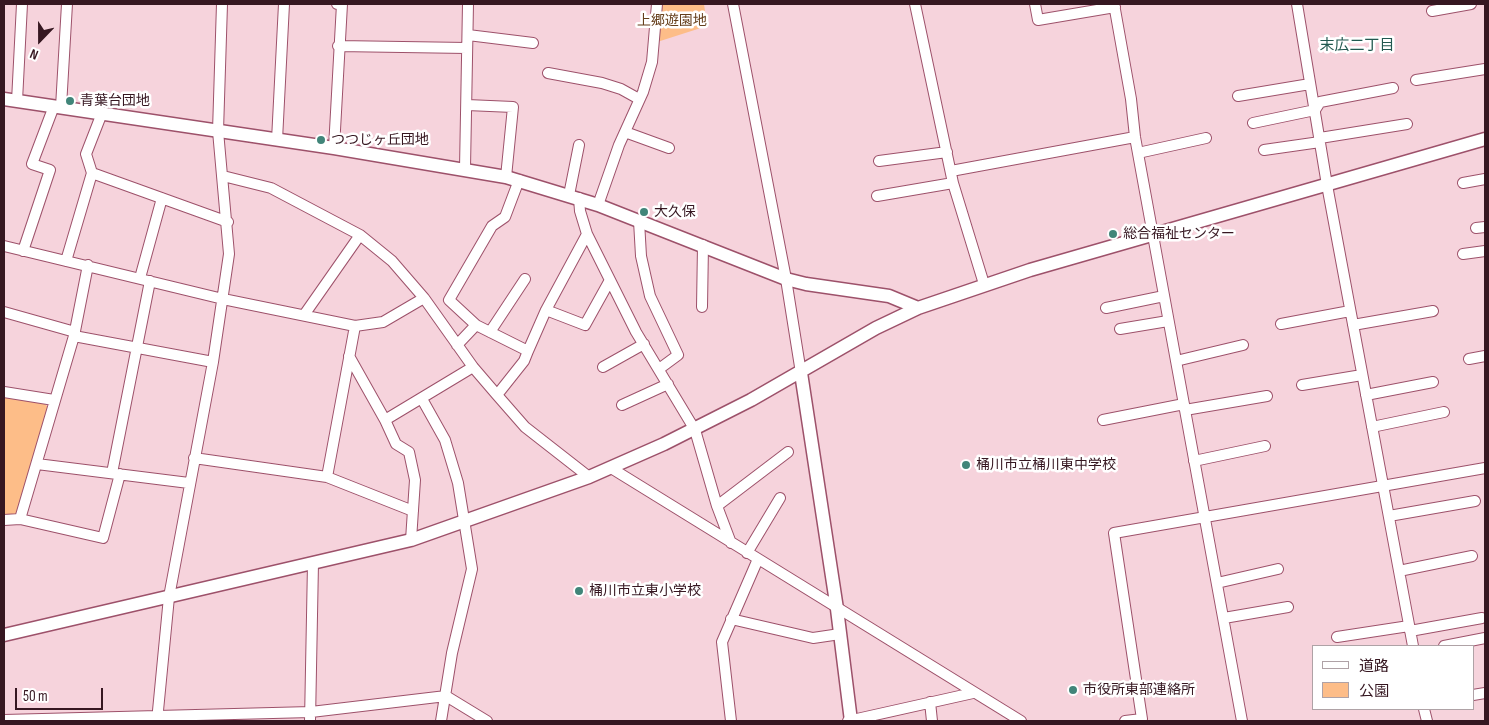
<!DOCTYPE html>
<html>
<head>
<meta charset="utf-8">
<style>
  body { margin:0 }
  #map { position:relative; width:1489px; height:725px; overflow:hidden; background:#f6d3dc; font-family:"Sofia Sans Condensed","Noto Sans JP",sans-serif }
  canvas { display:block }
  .frame { position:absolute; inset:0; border:5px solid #361721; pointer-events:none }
  .legend { position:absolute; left:1312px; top:645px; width:162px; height:65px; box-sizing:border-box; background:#fff; border:1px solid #afa2a6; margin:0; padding:6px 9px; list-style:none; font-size:15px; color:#361721 }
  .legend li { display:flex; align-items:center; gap:10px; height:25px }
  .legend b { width:25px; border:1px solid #afa2a6 }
  .north { position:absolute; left:15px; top:15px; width:50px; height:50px; -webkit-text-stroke:4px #fff; paint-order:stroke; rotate:202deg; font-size:14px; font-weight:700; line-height:20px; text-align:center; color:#361721 }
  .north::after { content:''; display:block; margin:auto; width:18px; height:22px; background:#361721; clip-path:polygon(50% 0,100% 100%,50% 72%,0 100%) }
  .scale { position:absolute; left:15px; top:688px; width:88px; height:22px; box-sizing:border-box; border:2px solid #361721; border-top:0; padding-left:6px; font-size:15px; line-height:18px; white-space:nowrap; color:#361721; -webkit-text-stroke:4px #fff; paint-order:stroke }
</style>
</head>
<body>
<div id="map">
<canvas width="1489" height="725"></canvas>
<div class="frame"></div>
<ul class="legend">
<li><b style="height:6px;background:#fff"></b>道路</li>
<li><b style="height:14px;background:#fdbd88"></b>公園</li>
</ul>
<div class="north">N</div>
<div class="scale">50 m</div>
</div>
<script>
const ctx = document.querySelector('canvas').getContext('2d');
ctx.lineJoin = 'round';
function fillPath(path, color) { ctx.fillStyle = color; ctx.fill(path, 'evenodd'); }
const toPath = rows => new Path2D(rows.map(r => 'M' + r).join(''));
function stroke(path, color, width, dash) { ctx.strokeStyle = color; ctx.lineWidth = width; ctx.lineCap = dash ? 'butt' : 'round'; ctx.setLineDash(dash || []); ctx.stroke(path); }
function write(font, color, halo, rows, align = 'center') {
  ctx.font = font + ' "Sofia Sans Condensed","Noto Sans JP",sans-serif'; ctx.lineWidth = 5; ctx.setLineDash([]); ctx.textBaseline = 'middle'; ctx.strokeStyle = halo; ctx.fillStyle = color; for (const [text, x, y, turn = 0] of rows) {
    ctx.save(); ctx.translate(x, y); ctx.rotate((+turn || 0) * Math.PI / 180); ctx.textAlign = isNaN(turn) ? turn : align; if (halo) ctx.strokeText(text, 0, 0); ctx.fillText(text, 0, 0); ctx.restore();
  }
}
const green = toPath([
  [656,4,704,4,707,26,654,43],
  [4,396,43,402,48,407,19,515,4,516]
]);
const minor = toPath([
  [733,4,786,279,801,373],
  [915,4,953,183,984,284],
  [1035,4,1038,20,1115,7],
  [1114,4,1131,99,1135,137,1242,721],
  [1297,4,1327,185,1413,646],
  [1432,11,1471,4],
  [468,35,533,43],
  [338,46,467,48],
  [548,73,602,83,621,89,639,99],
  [1416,80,1485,69],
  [1238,96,1310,84],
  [17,101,22,4],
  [467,105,513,107,506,177],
  [61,107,67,4],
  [1253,123,1315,110,1320,102,1393,88],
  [625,132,669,148],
  [1320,138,1407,124],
  [277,140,284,4],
  [334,148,342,4,337,4],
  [1264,150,1320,142],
  [1138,153,1206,138],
  [879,161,947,152],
  [465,168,468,4],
  [951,171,1135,137],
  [92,173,228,222],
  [223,176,271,188,360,235,392,261,424,298,473,367,497,395,525,427,589,477],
  [1463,183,1485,179],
  [569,195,579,145],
  [877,196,953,183],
  [579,198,580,211,587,234,636,332,695,430,717,506,731,543],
  [598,205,619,145,643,92,652,62,657,4],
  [639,221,641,256,650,296,678,355,659,369],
  [1476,228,1485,227],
  [4,246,223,299,355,326,383,322,424,298],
  [23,251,50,170,32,164,54,106],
  [1463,254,1485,251],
  [66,261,92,173,86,154,102,113],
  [140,278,162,198],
  [702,307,703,245],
  [1106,308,1164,296],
  [546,310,585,325,610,280],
  [4,312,75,332],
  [304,315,360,235],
  [1281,324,1350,311],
  [1353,325,1433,311],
  [1120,329,1168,321],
  [490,332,525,279],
  [74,336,213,362],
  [457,345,476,325],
  [528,351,546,310,587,234],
  [349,356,385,420,396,444,409,452,415,480,411,540],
  [1469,359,1485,356],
  [1176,361,1243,345],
  [603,367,644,344],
  [1302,385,1362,375],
  [4,392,54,400],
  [497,395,524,361,528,351,476,325,449,300,492,226,505,217,519,180],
  [1366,395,1433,382],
  [422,399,445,440,458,483,472,569,452,653,441,721],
  [622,405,668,384],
  [1185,410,1267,396],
  [385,420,473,367],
  [1103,420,1184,404],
  [1372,427,1444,412],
  [194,458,327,477,413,511],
  [1194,461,1265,446],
  [37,464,189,483],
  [611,468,1021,721],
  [112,473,150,281],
  [327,477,355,326],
  [717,506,788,452],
  [1389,516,1475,501],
  [20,519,74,336,88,265],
  [4,520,20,519,103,538,120,474],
  [747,553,780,498],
  [1399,571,1472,556],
  [1217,583,1278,569],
  [1224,618,1288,607],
  [731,619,813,638,840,634],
  [1410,631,1482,618],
  [1337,637,1409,626],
  [1444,646,1485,638],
  [1473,695,1485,693],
  [930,702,932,721],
  [1424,709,1427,721],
  [4,720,311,712,446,696,487,721],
  [157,721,169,597,213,362,229,254,218,131,222,4],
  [310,721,313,563],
  [731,721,722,642,758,559],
  [848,721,973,693],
  [1125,721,1142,719,1114,533,1485,468]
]);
const tertiary = toPath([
  [4,99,334,148,506,177,598,205,786,279,806,284,889,296,918,308],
  [801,373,837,609,851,721],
  [4,635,411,540,589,477,664,444,751,400,876,328,918,308,1030,270,1485,139]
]);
const markers = [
  [70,101,5,"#418579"],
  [321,140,5,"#418579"],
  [644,212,5,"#418579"],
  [1113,234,5,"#418579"],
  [966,465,5,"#418579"],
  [579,591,5,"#418579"],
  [1073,690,5,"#418579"]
];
const parkNames = [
  ["上郷遊園地",672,21]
];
const poiNames = [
  ["青葉台団地",80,101],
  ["つつじヶ丘団地",331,140],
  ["大久保",654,212],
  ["総合福祉センター",1123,234],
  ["桶川市立桶川東中学校",976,465],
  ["桶川市立東小学校",589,591],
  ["市役所東部連絡所",1083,690]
];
const neighbourhoodNames = [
  ["末広二丁目",1357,46]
];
fillPath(green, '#fdbd88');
stroke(minor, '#9d516a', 12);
stroke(tertiary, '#9d516a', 15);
stroke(minor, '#fff', 10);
stroke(tertiary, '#fff', 12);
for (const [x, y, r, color] of markers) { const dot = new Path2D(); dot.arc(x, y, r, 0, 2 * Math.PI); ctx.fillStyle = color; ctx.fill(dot); stroke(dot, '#fff', 2); }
write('14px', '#653f1c', '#fff', parkNames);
write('14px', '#361721', '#fff', poiNames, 'left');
write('15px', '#21584f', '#fff', neighbourhoodNames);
</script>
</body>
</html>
